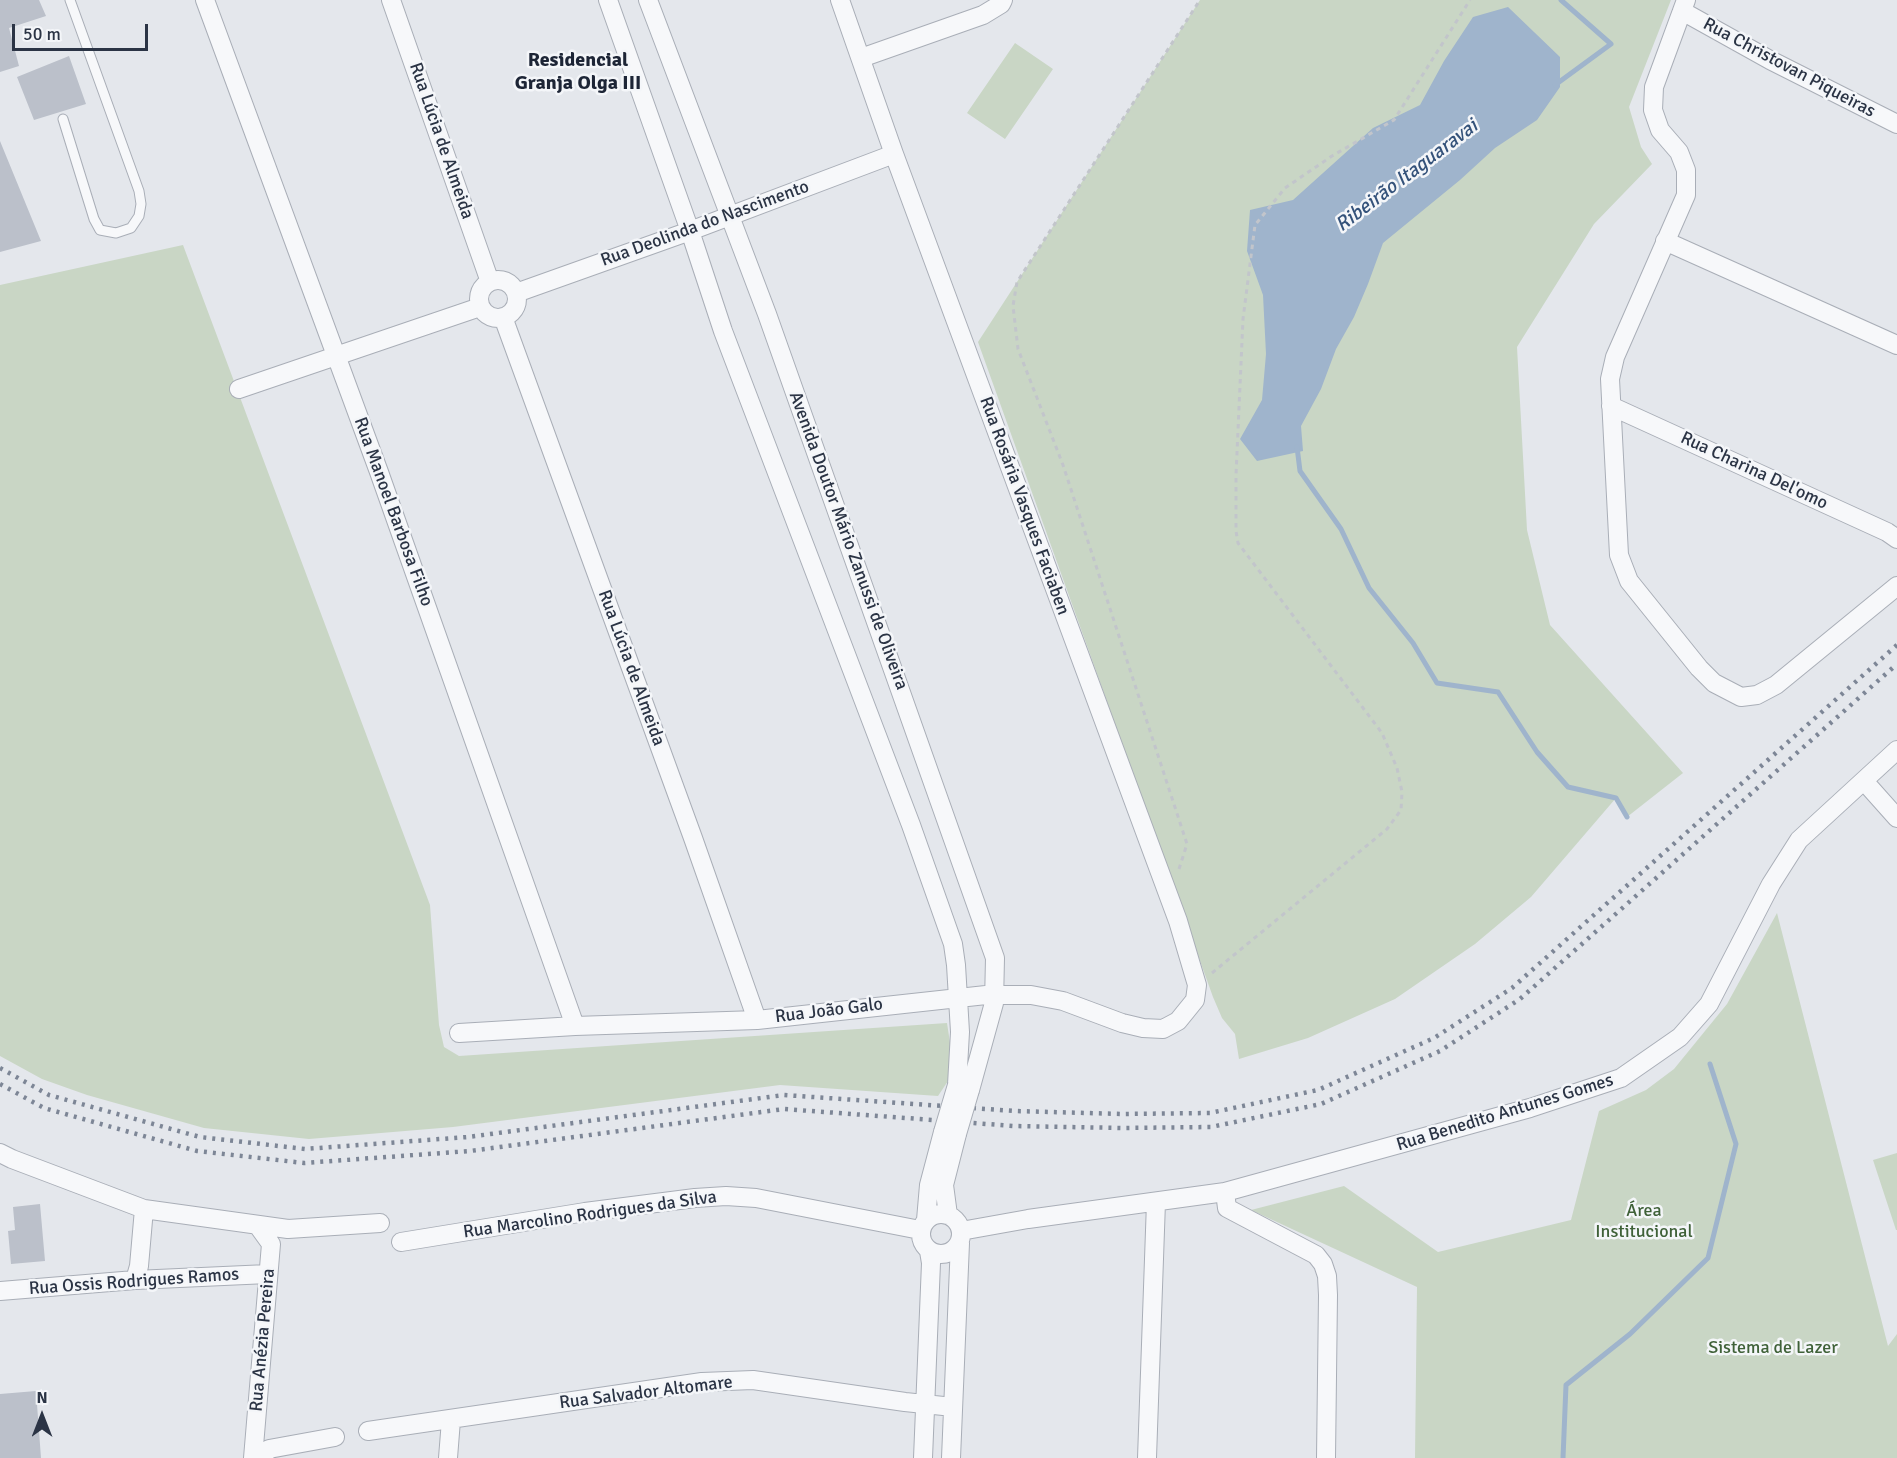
<!DOCTYPE html>
<html>
<head>
<meta charset="utf-8">
<style>
  body { margin:0 }
  #map { position:relative; width:1897px; height:1458px; overflow:hidden; background:#e4e7ec; font-family:Signika,sans-serif }
  canvas { display:block }
  .north { position:absolute; left:12px; top:1386px; width:60px; height:60px; -webkit-text-stroke:4px #f4f6f9; paint-order:stroke; rotate:0deg; font-size:16px; font-weight:700; line-height:24px; text-align:center; color:#2b3445 }
  .north::after { content:''; display:block; margin:auto; width:21px; height:27px; background:#2b3445; clip-path:polygon(50% 0,100% 100%,50% 72%,0 100%) }
  .scale { position:absolute; left:12px; top:24px; width:136px; height:27px; box-sizing:border-box; border:3px solid #2b3445; border-top:0; padding-left:8px; font-size:18px; line-height:21px; white-space:nowrap; color:#2b3445; -webkit-text-stroke:4px #f4f6f9; paint-order:stroke }
</style>
</head>
<body>
<div id="map">
<canvas width="1897" height="1458"></canvas>
<div class="north">N</div>
<div class="scale">50 m</div>
</div>
<script>
const ctx = document.querySelector('canvas').getContext('2d');
ctx.lineJoin = 'round';
function fillPath(path, color) { ctx.fillStyle = color; ctx.fill(path, 'evenodd'); }
const toPath = rows => new Path2D(rows.map(r => 'M' + r).join(''));
function stroke(path, color, width, dash) { ctx.strokeStyle = color; ctx.lineWidth = width; ctx.lineCap = dash ? 'butt' : 'round'; ctx.setLineDash(dash || []); ctx.stroke(path); }
function write(font, color, halo, rows, align = 'center') {
  ctx.font = font + ' Signika,sans-serif'; ctx.lineWidth = 5; ctx.setLineDash([]); ctx.textBaseline = 'middle'; ctx.strokeStyle = halo; ctx.fillStyle = color; for (const [text, x, y, turn = 0] of rows) {
    ctx.save(); ctx.translate(x, y); ctx.rotate((+turn || 0) * Math.PI / 180); ctx.textAlign = isNaN(turn) ? turn : align; if (halo) ctx.strokeText(text, 0, 0); ctx.fillText(text, 0, 0); ctx.restore();
  }
}
const green = toPath([
  [1200,0,1671,0,1629,107,1641,147,1652,164,1594,224,1517,347,1527,530,1550,625,1683,773,1627,817,1616,798,1531,897,1475,944,1395,999,1308,1038,1239,1059,1235,1034,1222,1018,1213,997,978,342],
  [1015,43,1053,69,1005,139,967,113],
  [183,245,430,905,439,1025,444,1047,459,1056,947,1023,952,1056,950,1078,938,1096,780,1085,453,1127,309,1139,204,1128,87,1095,42,1079,0,1056,0,285],
  [1777,913,1888,1346,1897,1334,1897,1458,1415,1458,1417,1287,1251,1210,1344,1186,1438,1252,1571,1220,1599,1111,1646,1090,1674,1069,1727,1004],
  [1897,1153,1897,1230,1896,1230,1873,1160]
]);
const water = toPath([
  [1508,7,1560,57,1560,87,1537,120,1495,148,1460,180,1383,243,1368,284,1354,317,1336,349,1321,389,1301,426,1303,451,1257,461,1240,439,1262,400,1266,354,1263,295,1247,251,1250,210,1293,200,1373,128,1420,105,1444,61,1473,17]
]);
const stream = toPath([
  [1555,85,1611,44,1561,0],
  [1297,447,1300,471,1341,529,1369,588,1413,643,1437,683,1498,692,1537,752,1568,787,1616,798,1627,817],
  [1563,1458,1566,1385,1630,1334,1708,1258,1736,1144,1710,1064]
]);
const building = toPath([
  [0,0,39,0,46,16,9,28,19,66,0,72],
  [69,56,86,104,34,120,17,77],
  [0,141,41,241,0,252],
  [40,1204,45,1261,11,1264,8,1231,15,1230,13,1207],
  [36,1391,41,1458,0,1458,0,1394]
]);
const path = toPath([
  [1179,869,1187,844,1063,465,1018,349,1013,306,1017,282,1200,0],
  [1212,973,1387,829,1401,810,1402,792,1397,768,1382,733,1238,543,1236,531,1236,475,1243,319,1255,225,1285,188,1332,156,1394,120,1470,0]
]);
const service = toPath([
  [63,119,94,219,100,230,116,233,131,228,139,216,141,204,139,191,70,0]
]);
const minor = toPath([
  [205,0,379,472,575,1026],
  [391,0,490,282],
  [608,0,690,231,723,331,911,825,953,944,956,965,960,1032,957,1085],
  [648,0,767,314,995,958,994,1003,970,1090],
  [1686,0,1654,87,1653,110,1660,130,1679,152,1686,170,1686,195,1615,357,1610,379,1619,555,1629,581,1699,668,1714,683,1741,697,1757,695,1776,685,1897,586],
  [1682,11,1770,60,1897,124],
  [861,58,983,15,1001,4,1003,0],
  [1665,241,1897,345],
  '479 299a19 19 0 1 1 38 0a19 19 0 1 1-38 0Z',
  [516,293,690,231,894,154],
  [503,317,693,838,757,1020],
  [239,389,480,307],
  [1611,406,1887,532,1897,539],
  [1864,781,1897,818],
  [459,1033,575,1026,757,1020,986,995,1031,995,1063,1001,1122,1023,1143,1028,1163,1029,1178,1021,1195,1000,1197,985,1178,921,894,154,840,0],
  [0,1153,12,1159,144,1209,288,1229,380,1223],
  [1225,1192,1227,1208,1316,1255,1323,1264,1327,1276,1328,1295,1326,1458],
  '921 1234a20 20 0 1 1 40 0a20 20 0 1 1-40 0Z',
  [948,1215,944,1185,957,1134],
  [926,1220,929,1185,943,1132],
  [961,1231,1028,1219,1225,1192,1530,1108,1621,1078,1680,1037,1709,1004,1771,884,1799,840,1897,750],
  [401,1242,585,1212,695,1198,726,1196,756,1198,920,1230],
  [135,1280,139,1266,144,1209],
  [0,1291,135,1280,268,1274],
  [368,1431,702,1382,753,1380,905,1402,953,1407],
  [253,1458,271,1244,258,1226],
  [261,1458,269,1449,335,1437],
  [448,1458,451,1420],
  [923,1458,931,1263,929,1251],
  [951,1458,960,1243],
  [1147,1458,1156,1202]
]);
const rail = toPath([
  [0,1068,49,1095,200,1137,305,1149,468,1137,784,1095,1015,1111,1123,1114,1210,1113,1318,1090,1434,1038,1512,988,1897,645],
  [0,1084,44,1108,197,1151,304,1163,470,1151,784,1109,1014,1126,1123,1128,1211,1127,1321,1104,1440,1051,1520,999,1897,664]
]);
const minorBridge = toPath([
  [943,1132,957,1085],
  [957,1134,970,1090]
]);
const streetNames = [
  ["Rua Christovan Piqueiras",1789,68,28],
  ["Rua Lúcia de Almeida",441,141,71],
  ["Rua Deolinda do Nascimento",705,224,-20],
  ["Rua Charina Del'omo",1754,471,25],
  ["Rua Rosária Vasques Faciaben",1024,506,70],
  ["Rua Manoel Barbosa Filho",393,512,70],
  ["Avenida Doutor Mário Zanussi de Oliveira",848,541,70],
  ["Rua Lúcia de Almeida",631,668,70],
  ["Rua João Galo",829,1011,-7],
  ["Rua Benedito Antunes Gomes",1505,1113,-17],
  ["Rua Marcolino Rodrigues da Silva",590,1215,-8],
  ["Rua Ossis Rodrigues Ramos",134,1282,-4],
  ["Rua Anézia Pereira",263,1340,-85],
  ["Rua Salvador Altomare",646,1393,-7]
];
const parkNames = [
  ["Área",1644,1211],
  ["Institucional",1644,1232],
  ["Sistema de Lazer",1773,1348]
];
const neighbourhoodNames = [
  ["Residencial",578,61],
  ["Granja Olga III",578,84]
];
const waterNames = [
  ["Ribeirão Itaguaravai",1407,176,-37]
];
fillPath(green, '#c9d6c5');
fillPath(water, '#9fb4cc');
stroke(stream, '#9fb4cc', 5);
fillPath(building, '#bbc0ca');
stroke(service, '#a9aeb7', 11);
stroke(minor, '#a9aeb7', 20);
stroke(path, '#c2c5cb', 3, [4.5, 4.5]);
stroke(service, '#f7f8fa', 9);
stroke(minor, '#f7f8fa', 18);
stroke(rail, '#7d8696', 4.5, [3, 6]);
stroke(minorBridge, '#a9aeb7', 20, []);
stroke(minorBridge, '#f7f8fa', 18);
write('18px', '#2b3445', '#f4f6f9', streetNames);
write('18px', '#3f6138', '#f4f6f9', parkNames);
write('bold 20px', '#1d2536', '#f4f6f9', neighbourhoodNames);
write('italic 20px', '#34527a', '#f4f6f9', waterNames);
</script>
</body>
</html>
